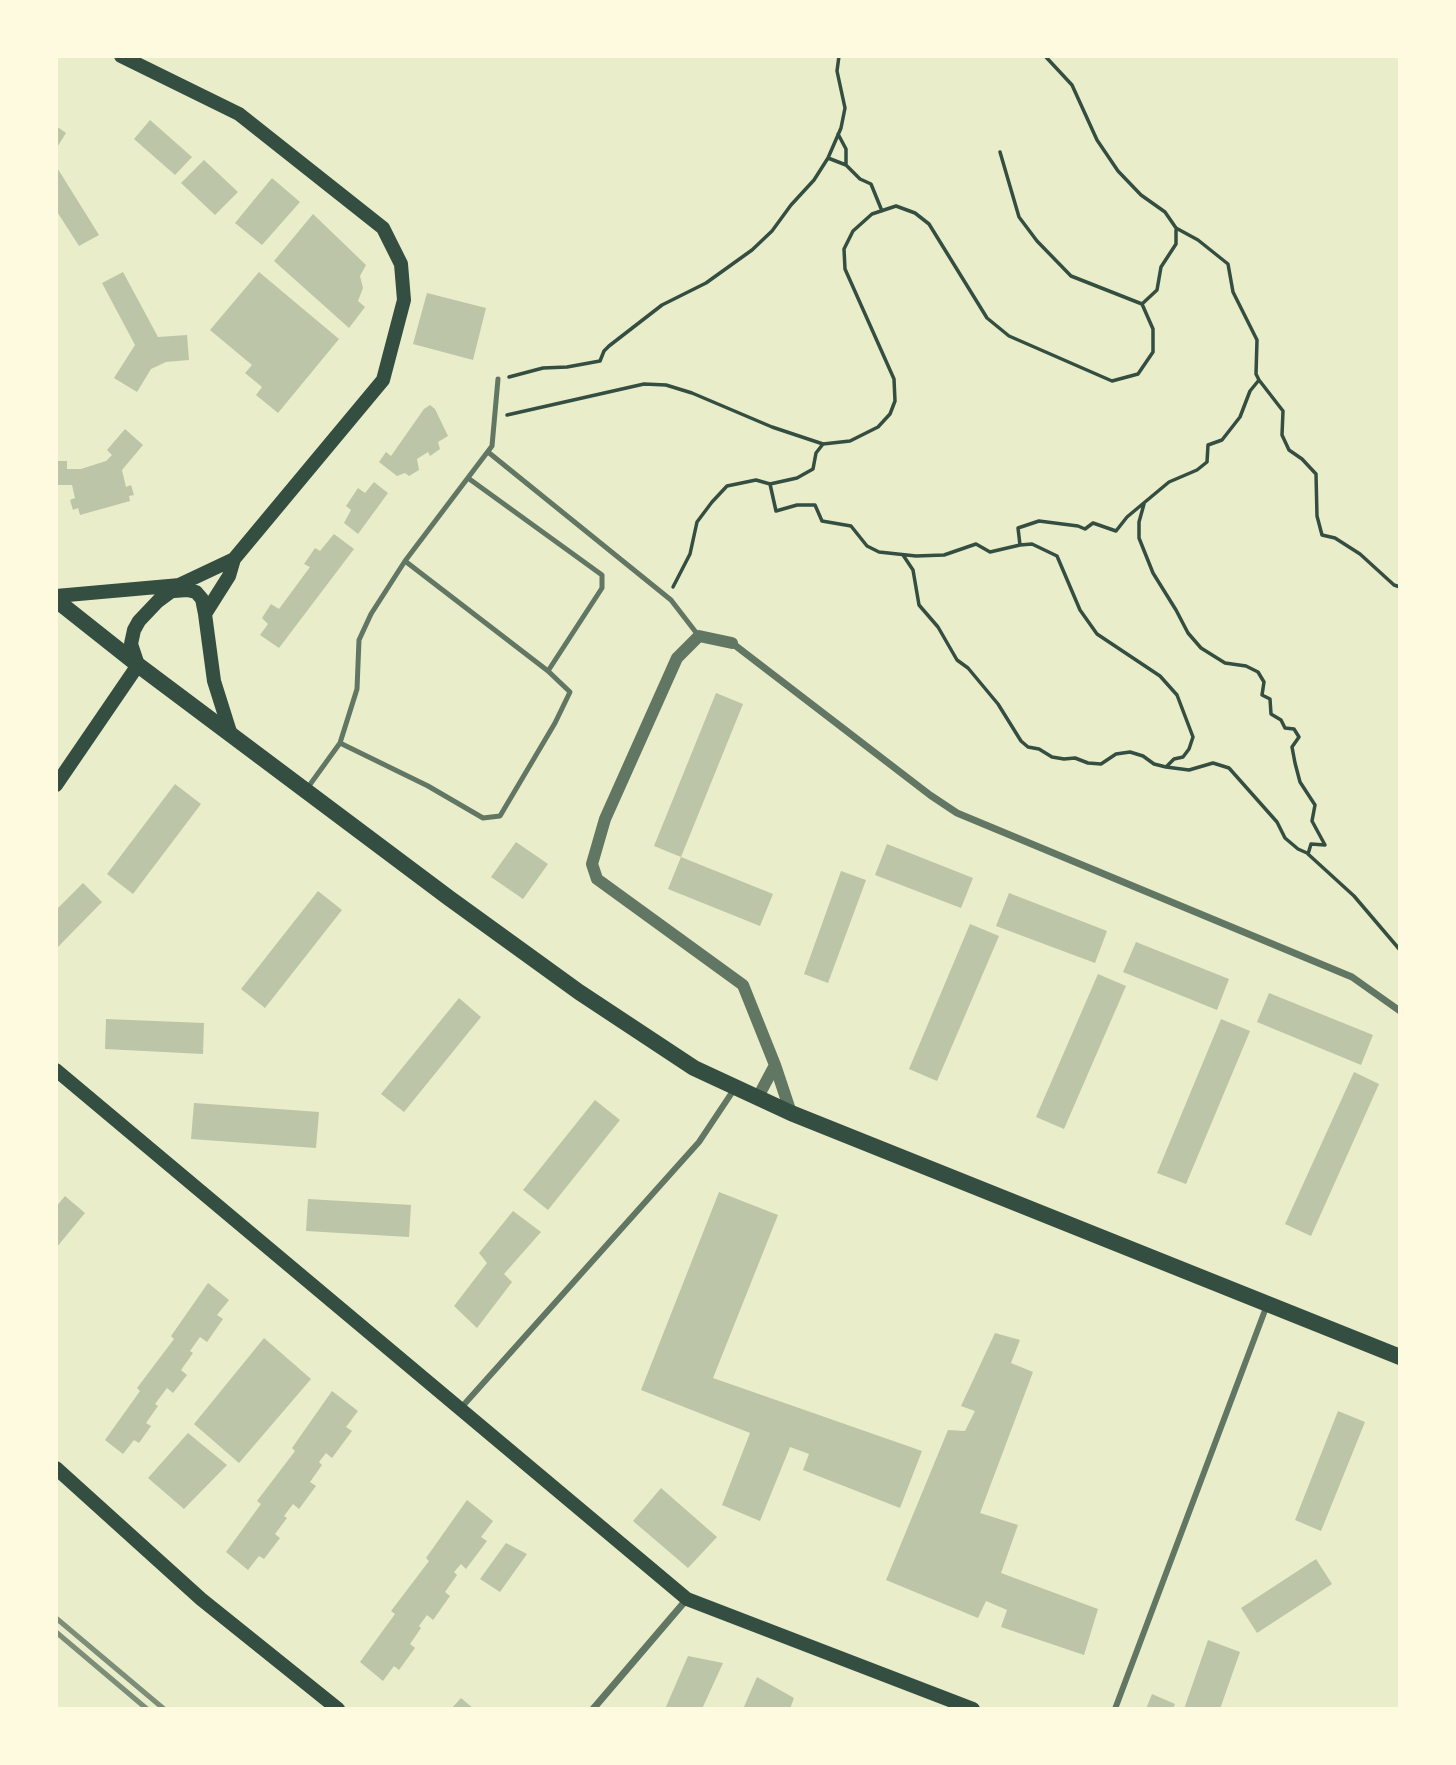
<!DOCTYPE html>
<html>
<head>
<meta charset="utf-8">
<style>
  body { margin:0 }
  #map { position:relative; width:1456px; height:1765px; overflow:hidden; background:#e9edc9; font-family:"PT Sans Narrow",sans-serif }
  canvas { display:block }
  .frame { position:absolute; inset:0; border:58px solid #fefae0; pointer-events:none }
</style>
</head>
<body>
<div id="map">
<canvas width="1456" height="1765"></canvas>
<div class="frame"></div>
</div>
<script>
const ctx = document.querySelector('canvas').getContext('2d');
ctx.lineJoin = 'round';
function fillPath(path, color) { ctx.fillStyle = color; ctx.fill(path, 'evenodd'); }
const toPath = rows => new Path2D(rows.map(r => 'M' + r).join(''));
function stroke(path, color, width, dash) { ctx.strokeStyle = color; ctx.lineWidth = width; ctx.lineCap = dash ? 'butt' : 'round'; ctx.setLineDash(dash || []); ctx.stroke(path); }
const building = toPath([
  [150,120,192,157,175,175,134,139],
  [56,126,66,133,56,149],
  [204,160,238,192,215,215,181,183],
  [56,166,99,235,79,246,56,210],
  [272,178,300,202,262,245,235,223],
  [313,214,366,265,360,276,363,288,358,301,365,307,349,328,274,261],
  [123,272,158,337,187,335,189,360,166,362,151,369,137,392,114,378,135,345,102,283],
  [259,272,339,339,278,413,256,395,262,387,245,373,252,365,210,330],
  [427,293,486,308,473,360,413,344],
  [430,405,435,409,448,436,438,442,440,449,430,456,428,452,417,459,419,470,409,476,405,473,397,476,379,462,386,452,391,456,424,409],
  [125,429,143,445,122,470,126,487,131,485,134,495,129,496,130,501,80,515,78,508,73,510,70,500,75,498,72,485,56,485,56,461,67,461,67,469,81,469,106,461,112,455,107,450],
  [374,482,388,493,358,534,344,523,351,510,346,506,358,488,365,493],
  [334,534,354,549,279,648,260,635,268,624,262,618,271,604,279,609,310,567,304,564,315,548,320,551],
  [716,693,743,704,681,857,654,846],
  [175,784,201,804,133,894,107,874],
  [516,842,548,864,523,899,491,877],
  [887,844,973,878,961,908,875,875],
  [681,857,773,894,760,926,668,889],
  [841,871,866,880,828,983,804,974],
  [83,883,102,902,56,949,56,910],
  [318,891,342,910,265,1008,241,989],
  [1009,893,1107,931,1095,963,996,926],
  [970,924,999,936,937,1081,909,1069],
  [1136,942,1229,979,1217,1010,1123,972],
  [1098,974,1126,986,1064,1129,1036,1117],
  [1269,993,1373,1035,1361,1065,1257,1022],
  [459,998,481,1017,404,1112,381,1094],
  [106,1019,204,1023,203,1054,105,1049],
  [1221,1019,1250,1031,1186,1184,1157,1173],
  [1354,1072,1379,1084,1311,1236,1285,1224],
  [595,1100,620,1120,548,1210,523,1190],
  [194,1103,319,1112,316,1148,191,1139],
  [719,1192,778,1215,713,1378,922,1451,900,1508,803,1470,809,1454,790,1447,760,1521,722,1505,750,1433,641,1390],
  [65,1196,85,1213,56,1248,56,1207],
  [308,1199,411,1205,409,1237,306,1231],
  [513,1211,541,1232,504,1274,512,1282,477,1328,454,1306,487,1263,479,1253],
  [208,1283,229,1300,217,1315,223,1319,207,1342,200,1337,190,1351,193,1353,181,1370,187,1375,173,1393,167,1388,155,1404,158,1406,146,1423,151,1426,139,1443,134,1440,123,1454,105,1440,140,1391,137,1388,174,1339,171,1336],
  [995,1333,1020,1340,1011,1363,1033,1372,980,1513,1018,1525,1001,1573,1098,1609,1084,1655,1001,1627,1007,1610,986,1601,978,1618,886,1580,948,1430,965,1431,975,1411,961,1406],
  [264,1338,311,1379,239,1463,194,1424],
  [332,1391,358,1411,346,1427,352,1431,332,1458,326,1453,319,1462,322,1465,310,1482,316,1486,299,1509,293,1504,284,1516,287,1518,275,1534,280,1538,264,1559,259,1556,248,1570,226,1552,261,1504,257,1501,295,1451,292,1448],
  [1338,1411,1365,1422,1321,1531,1295,1520],
  [188,1433,227,1465,184,1509,148,1478],
  [661,1488,717,1537,688,1568,633,1521],
  [467,1500,493,1521,481,1537,487,1541,466,1569,461,1564,454,1572,457,1575,445,1592,450,1596,433,1620,427,1615,419,1626,421,1628,410,1644,415,1648,399,1670,394,1666,383,1681,360,1662,395,1614,391,1611,429,1561,426,1558],
  [506,1543,527,1554,500,1592,480,1579],
  [1316,1559,1332,1584,1257,1633,1241,1608],
  [1208,1640,1240,1652,1220,1709,1184,1709],
  [688,1656,723,1663,702,1709,665,1709],
  [757,1677,794,1698,790,1709,743,1709],
  [1152,1694,1175,1704,1173,1709,1146,1709],
  [461,1698,474,1709,451,1709]
]);
const path = toPath([
  [1045,56,1072,85,1097,140,1118,171,1141,195,1165,212,1176,228,1198,240,1228,264,1233,292,1257,340,1256,374,1259,380,1283,411,1282,435,1289,450,1302,459,1316,474,1317,516,1322,535,1335,538,1360,554,1394,585,1400,587],
  [838,134,846,149,846,165],
  [828,158,846,165,860,179,871,184,882,211],
  [1142,304,1157,290,1161,267,1176,244,1176,230],
  [509,377,543,368,567,367,600,361,604,351,609,346,662,305,706,283,752,250,772,231,791,205,814,180,828,158,841,128,845,108,837,71,839,56],
  [507,415,644,384,666,385,692,393,772,427,823,444,850,441,878,427,890,414,895,401,894,379,845,269,844,249,853,231,872,214,896,206,915,213,929,224,987,318,1009,336,1112,381,1138,374,1153,352,1153,329,1142,304,1071,276,1037,241,1019,217,1000,152],
  [770,484,797,478,813,469,816,453,823,444],
  [1144,504,1139,522,1139,538,1153,573,1176,610,1188,633,1201,648,1225,663,1246,666,1258,672,1264,682,1262,695,1270,699,1271,714,1281,720,1285,728,1294,729,1299,737,1292,747,1295,763,1300,782,1315,805,1312,821,1325,845,1311,844,1308,854,1354,896,1400,950],
  [1020,545,1032,544,1057,556,1080,610,1097,634,1160,676,1177,695,1193,737,1189,749,1183,757,1174,759,1167,766],
  [903,555,913,570,919,605,938,627,957,660,968,668,998,704,1021,741,1028,747,1039,749,1052,757,1064,759,1075,758,1088,763,1101,764,1116,754,1130,752,1143,756,1154,764,1166,767,1189,770,1213,763,1229,768,1277,822,1285,838,1298,849,1307,853],
  [673,587,690,554,697,522,712,502,727,486,756,480,770,484,776,511,797,505,815,505,822,521,851,526,867,546,879,552,916,556,944,555,976,544,990,552,1020,545,1018,528,1039,521,1078,526,1085,529,1093,523,1116,531,1127,517,1169,482,1197,470,1207,462,1208,445,1222,440,1240,417,1250,391,1259,380]
]);
const service = toPath([
  [488,452,671,600,698,635],
  [468,478,602,575,602,588,548,671],
  [340,743,428,786,483,818,500,816,555,723,570,692,548,671,405,561],
  [306,790,340,743,357,689,359,640,371,614,405,561,492,446,498,379]
]);
const pedestrian = toPath([
  [460,1409,699,1142,735,1088],
  [1115,1709,1267,1305]
]);
const minor = toPath([
  [732,643,930,795,957,813,1352,977,1400,1011],
  [593,1709,687,1599]
]);
const tertiary = toPath([
  [732,643,699,636,677,658,605,819,592,864,597,879,743,985,775,1065,791,1113],
  [758,1097,775,1065]
]);
const secondary = toPath([
  [174,591,187,590,196,592,202,599,205,614],
  [56,596,180,585],
  [231,735,214,681,205,614,229,576,234,559],
  [56,785,138,665,131,644,134,630,139,621,158,601,181,584,234,559,383,380,404,300,401,264,383,228,239,114,121,56],
  [56,1070,687,1599,973,1709],
  [56,1468,201,1599,338,1709]
]);
const primary = toPath([
  [56,600,138,665,449,898,579,992,694,1068,791,1113,1400,1357]
]);
const rail = toPath([
  [56,1618,164,1709],
  [56,1632,147,1709]
]);
fillPath(building, '#bcc5a7');
stroke(path, '#344e41', 3.5);
stroke(service, '#617663', 5);
stroke(pedestrian, '#617663', 6);
stroke(minor, '#617663', 7);
stroke(tertiary, '#617663', 12);
stroke(secondary, '#344e41', 14);
stroke(primary, '#344e41', 16);
stroke(rail, '#7c8e77', 5);
</script>
</body>
</html>
